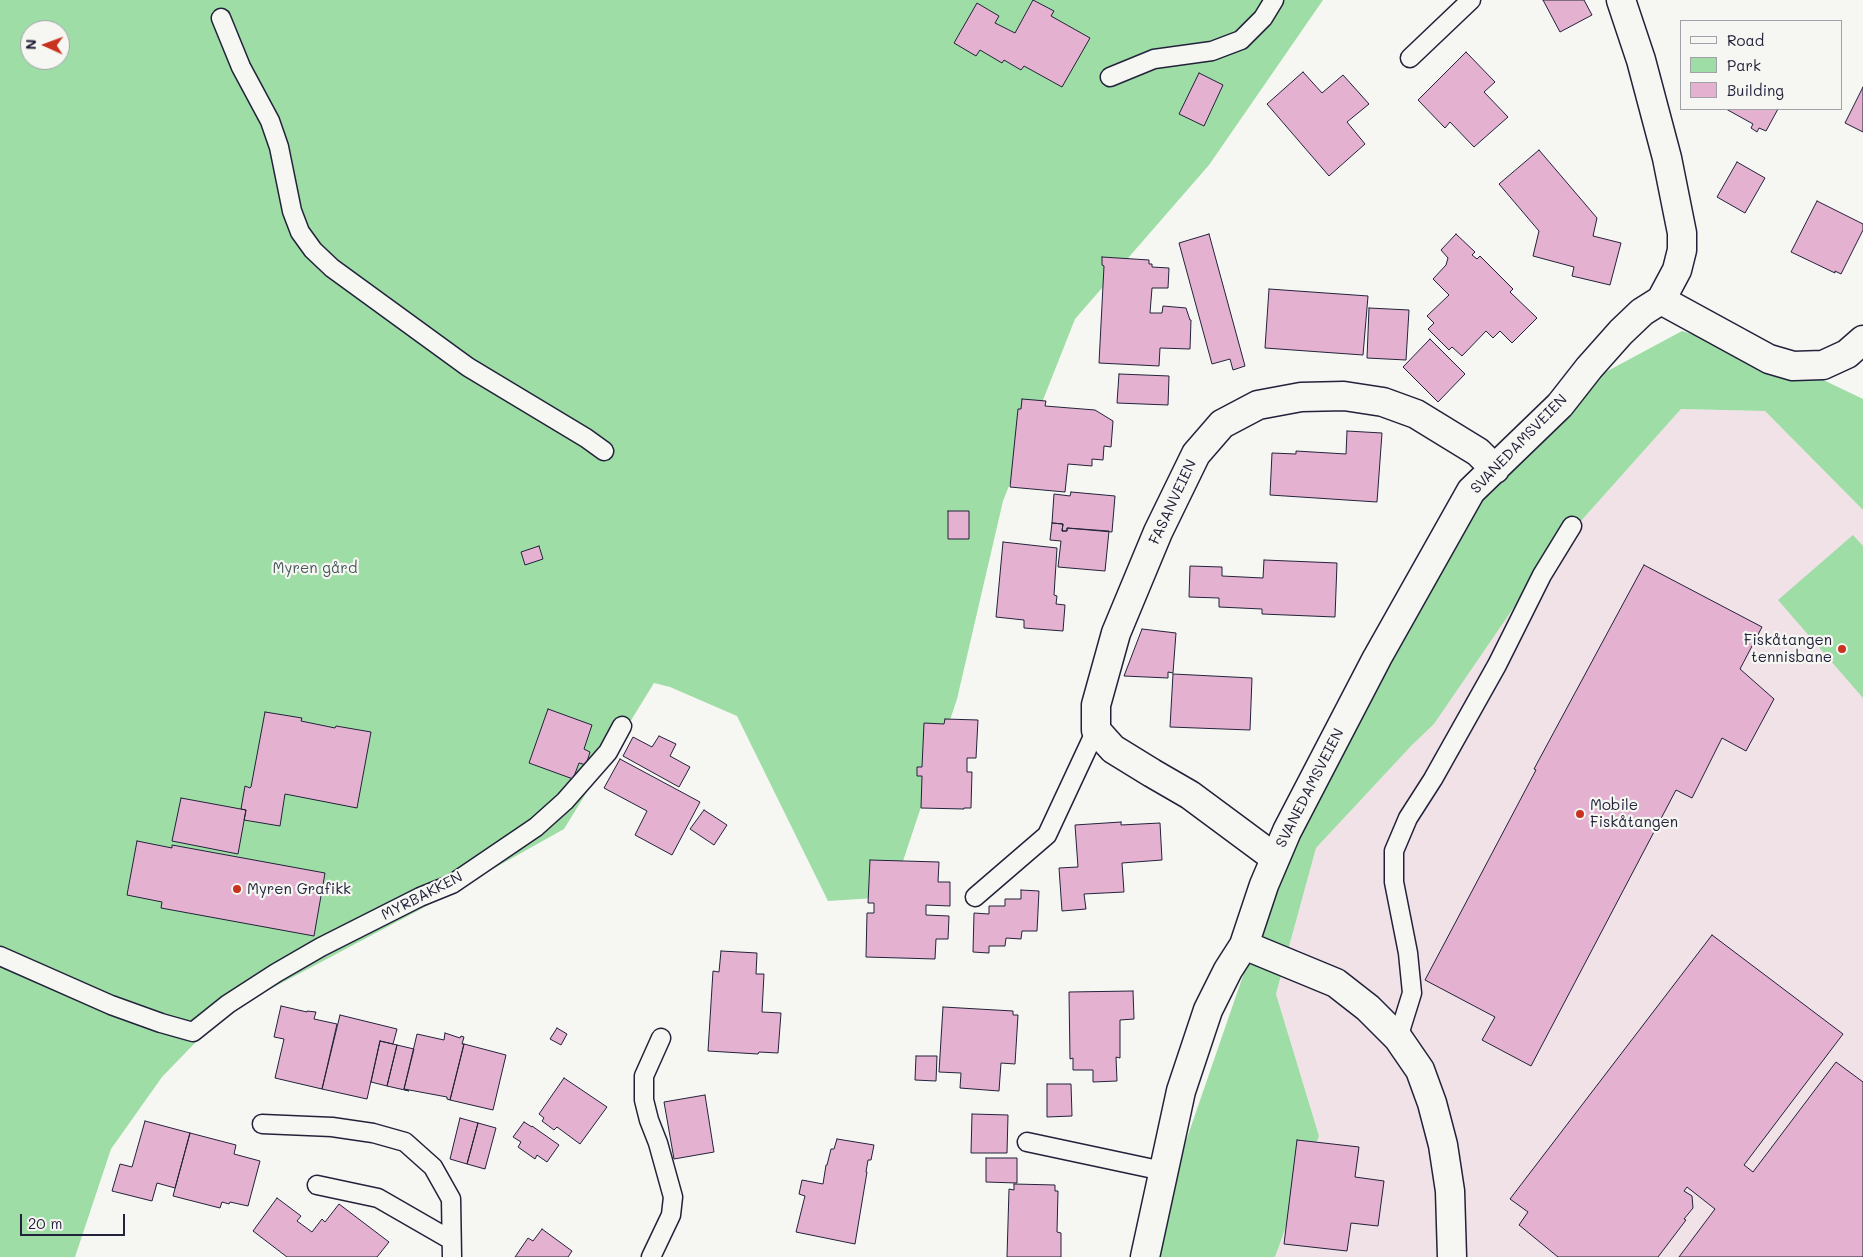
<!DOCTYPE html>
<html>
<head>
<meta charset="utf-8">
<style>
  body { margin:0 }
  #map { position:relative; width:1863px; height:1257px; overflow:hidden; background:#f6f6f2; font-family:Mali,sans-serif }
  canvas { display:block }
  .legend { position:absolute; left:1680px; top:20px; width:162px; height:90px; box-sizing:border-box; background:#f6f6f2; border:1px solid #a1a1a9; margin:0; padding:6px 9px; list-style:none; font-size:15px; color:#22223b }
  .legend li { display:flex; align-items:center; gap:10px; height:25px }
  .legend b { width:25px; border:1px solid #a1a1a9 }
  .north { position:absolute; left:20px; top:20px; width:50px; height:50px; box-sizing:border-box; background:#f6f6f2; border:1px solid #a1a1a9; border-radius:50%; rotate:272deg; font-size:14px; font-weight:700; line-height:20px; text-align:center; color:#22223b }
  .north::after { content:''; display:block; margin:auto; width:18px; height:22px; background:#c8321e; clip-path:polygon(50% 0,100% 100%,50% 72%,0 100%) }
  .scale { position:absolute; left:20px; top:1214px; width:105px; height:22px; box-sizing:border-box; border:2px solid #22223b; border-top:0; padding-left:6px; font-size:15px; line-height:18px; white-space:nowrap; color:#22223b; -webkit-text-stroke:4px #f6f6f2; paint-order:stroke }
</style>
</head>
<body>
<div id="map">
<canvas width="1863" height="1257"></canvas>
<ul class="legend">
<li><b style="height:6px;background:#f6f6f2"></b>Road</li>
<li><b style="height:14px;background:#9edda5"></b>Park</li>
<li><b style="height:14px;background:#e4b2d0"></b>Building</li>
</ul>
<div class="north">N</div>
<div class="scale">20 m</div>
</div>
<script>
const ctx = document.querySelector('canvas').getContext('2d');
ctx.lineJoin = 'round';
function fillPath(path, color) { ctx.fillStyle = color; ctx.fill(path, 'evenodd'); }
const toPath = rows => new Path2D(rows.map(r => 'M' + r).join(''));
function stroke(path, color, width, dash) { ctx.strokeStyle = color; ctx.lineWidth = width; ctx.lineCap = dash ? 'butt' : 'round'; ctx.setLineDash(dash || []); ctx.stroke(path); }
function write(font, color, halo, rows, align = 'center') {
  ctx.font = font + ' Mali,sans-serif'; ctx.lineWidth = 4.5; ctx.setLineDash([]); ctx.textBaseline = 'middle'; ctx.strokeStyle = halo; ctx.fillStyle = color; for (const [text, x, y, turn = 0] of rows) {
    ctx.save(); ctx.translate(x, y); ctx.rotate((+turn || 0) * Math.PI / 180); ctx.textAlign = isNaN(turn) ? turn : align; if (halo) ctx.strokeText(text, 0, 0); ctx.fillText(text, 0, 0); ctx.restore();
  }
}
const built = toPath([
  [1681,409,1765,411,1863,510,1863,1257,1275,1257,1319,1136,1276,994,1316,848,1412,745,1434,724,1547,559]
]);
const green = toPath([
  [0,0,1323,0,1209,165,1075,319,1003,501,957,699,891,897,828,901,737,716,670,687,654,683,564,829,423,908,223,1014,162,1077,111,1149,75,1257,0,1257],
  [30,30,60,30,60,60,30,60],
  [1682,331,1792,365,1863,399,1863,510,1765,411,1681,409,1547,559,1434,724,1412,745,1316,848,1276,994,1319,1136,1275,1257,1146,1257,1257,935,1334,754,1421,567,1550,402],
  [1853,535,1863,546,1863,698,1778,600]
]);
const building = toPath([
  [1033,0,1054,11,1051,16,1090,38,1062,87,1024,66,1021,70,1004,60,1002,63,980,50,976,56,954,43,977,3,999,16,995,23,1015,33,1033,0],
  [1543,0,1584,0,1592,15,1560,32,1543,0],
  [1466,52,1495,82,1484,92,1508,117,1474,147,1450,122,1445,128,1418,100,1466,52],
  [1303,72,1322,93,1343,75,1369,104,1347,122,1365,144,1329,176,1267,104,1303,72],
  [1199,73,1223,85,1204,126,1179,114,1199,73],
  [1863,87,1863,132,1845,123,1863,87],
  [1726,109,1778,109,1766,131,1759,128,1757,132,1751,128,1753,124,1726,109],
  [1539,150,1597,218,1593,236,1621,243,1610,285,1572,276,1574,267,1533,256,1539,231,1499,184,1539,150],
  [1737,162,1765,178,1745,213,1717,197,1737,162],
  [1817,201,1863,224,1863,230,1841,274,1835,271,1835,273,1791,252,1817,201],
  [1209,234,1245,366,1233,370,1230,359,1212,364,1179,243,1209,234],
  [1456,234,1475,252,1472,255,1477,259,1480,256,1513,289,1510,292,1537,318,1512,343,1500,331,1493,338,1486,331,1462,356,1452,347,1449,350,1428,329,1434,323,1427,316,1449,295,1433,279,1446,265,1448,258,1441,250,1456,234],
  [1102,257,1149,260,1149,264,1152,264,1152,267,1169,268,1168,288,1152,288,1150,313,1162,313,1163,306,1186,308,1190,320,1191,320,1190,349,1160,348,1159,366,1099,363,1104,266,1102,265,1102,257],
  [1269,289,1368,296,1363,355,1265,348,1269,289],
  [1369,308,1409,310,1406,360,1367,358,1369,308],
  [1430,339,1465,374,1438,402,1403,367,1430,339],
  [1119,374,1169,376,1168,405,1117,403,1119,374],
  [1022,399,1046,401,1045,406,1095,410,1113,421,1111,447,1104,446,1103,460,1092,459,1092,466,1068,464,1065,492,1010,487,1018,409,1021,409,1022,399],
  [1347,431,1382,433,1377,502,1270,495,1272,453,1296,454,1296,451,1346,454,1347,431],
  [1071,492,1115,496,1112,532,1067,528,1067,531,1062,531,1063,524,1052,523,1054,494,1070,496,1071,492],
  [948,511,969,511,969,539,948,539,948,511],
  [1052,523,1063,524,1062,531,1067,531,1067,528,1109,531,1105,571,1058,567,1061,541,1050,540,1052,523],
  [1003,542,1057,548,1054,595,1057,596,1056,604,1065,605,1063,631,1024,628,1024,620,996,617,1003,542],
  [539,546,543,559,525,565,521,552,539,546],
  [1264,560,1337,563,1335,617,1262,614,1262,609,1219,607,1219,598,1189,597,1190,566,1222,567,1222,576,1263,578,1264,560],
  [1644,565,1762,627,1740,669,1774,699,1746,751,1722,738,1692,798,1676,790,1531,1066,1482,1040,1495,1017,1425,980,1536,770,1534,769,1644,565],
  [1142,629,1176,633,1173,673,1168,672,1168,678,1124,676,1142,629],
  [1173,674,1252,678,1250,730,1170,727,1173,674],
  [548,709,592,725,584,749,590,752,586,765,579,763,573,779,529,763,548,709],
  [265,712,302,718,301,721,335,728,336,726,371,732,357,808,285,794,280,826,244,820,246,810,241,809,245,786,250,788,251,787,265,712],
  [945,719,978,720,976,758,967,758,967,772,972,772,971,808,964,808,964,809,921,808,922,776,917,776,917,767,922,767,924,723,944,724,945,719],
  [659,736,676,744,670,756,690,767,679,787,623,756,633,737,652,747,659,736],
  [620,759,700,802,672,855,635,835,647,811,604,788,620,759],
  [181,798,246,810,238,854,172,841,181,798],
  [704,810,727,825,714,845,690,829,704,810],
  [1121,822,1121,825,1160,823,1162,860,1122,863,1124,892,1084,894,1086,909,1062,911,1059,868,1078,867,1075,825,1121,822],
  [137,841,172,848,172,845,325,873,314,936,161,908,162,902,127,895,137,841],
  [870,860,939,862,938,882,950,882,950,906,926,905,926,915,949,916,948,939,936,939,935,959,866,957,867,913,874,913,874,903,868,903,870,860],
  [1021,890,1039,891,1037,931,1022,931,1021,939,1006,938,1005,946,989,946,989,953,973,952,974,913,989,914,989,906,1005,906,1005,899,1021,899,1021,890],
  [1712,935,1843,1034,1744,1165,1753,1172,1836,1062,1863,1082,1863,1257,1679,1257,1715,1209,1687,1187,1684,1191,1692,1196,1693,1208,1684,1219,1686,1220,1658,1257,1558,1257,1519,1225,1528,1212,1510,1199,1712,935],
  [721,951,757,953,756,974,764,974,762,1012,781,1013,778,1053,759,1052,758,1054,708,1051,713,971,719,972,721,951],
  [1133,991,1134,1019,1120,1020,1120,1058,1116,1057,1117,1081,1093,1082,1093,1070,1073,1070,1073,1058,1070,1059,1069,992,1133,991],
  [281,1006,307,1012,307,1011,316,1012,314,1019,337,1024,322,1089,275,1078,284,1039,274,1037,281,1006],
  [943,1007,1013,1011,1013,1015,1018,1015,1015,1064,1001,1063,999,1091,960,1088,961,1073,939,1072,943,1007],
  [340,1015,397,1029,393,1044,380,1041,367,1099,322,1089,340,1015],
  [557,1028,567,1034,561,1045,550,1039,557,1028],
  [445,1033,460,1038,461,1036,464,1037,462,1044,464,1044,450,1100,447,1099,447,1097,404,1089,417,1034,444,1040,445,1033],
  [380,1041,397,1045,387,1086,371,1082,380,1041],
  [464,1044,506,1055,493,1110,450,1100,464,1044],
  [397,1045,414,1049,404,1089,409,1091,387,1086,397,1045],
  [916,1056,937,1056,936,1081,915,1080,916,1056],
  [564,1078,607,1107,580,1144,557,1127,554,1130,542,1121,544,1118,539,1114,564,1078],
  [1047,1084,1071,1084,1072,1116,1047,1117,1047,1084],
  [705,1095,714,1152,674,1159,664,1102,705,1095],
  [972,1114,1008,1115,1007,1153,971,1153,972,1114],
  [460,1118,478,1123,467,1164,450,1159,460,1118],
  [145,1121,190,1133,175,1188,157,1183,152,1201,112,1191,120,1164,132,1167,145,1121],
  [524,1122,532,1127,532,1126,559,1145,547,1162,537,1155,535,1159,518,1147,521,1142,513,1137,524,1122],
  [478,1123,496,1128,485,1169,467,1164,478,1123],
  [190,1133,236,1145,234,1154,260,1161,248,1206,230,1202,229,1204,222,1202,220,1208,173,1196,190,1133],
  [837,1139,874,1145,871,1160,868,1160,866,1172,867,1172,855,1244,796,1232,805,1196,799,1194,802,1180,823,1184,826,1165,827,1165,831,1149,834,1149,837,1139],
  [1297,1140,1359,1147,1355,1177,1384,1181,1378,1226,1351,1223,1347,1251,1284,1244,1297,1140],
  [986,1158,1017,1158,1017,1183,986,1182,986,1158],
  [1014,1184,1055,1185,1055,1191,1058,1191,1057,1232,1061,1233,1061,1257,1007,1257,1009,1189,1014,1190,1014,1184],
  [277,1198,301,1216,297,1221,312,1232,322,1219,325,1222,339,1204,389,1242,377,1257,287,1257,253,1231,277,1198],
  [542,1229,572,1251,568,1257,515,1257,528,1238,533,1241,542,1229]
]);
const service = toPath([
  [221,18,241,67,270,121,279,147,292,211,300,232,313,250,332,268,468,367,586,438,604,451],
  [1410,58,1471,0],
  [1110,77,1154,59,1212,51,1241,40,1263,18,1274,0],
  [975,897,1047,835,1096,730],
  [0,956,111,1005,161,1023,193,1032,228,1004,276,973,321,947,420,897,452,884,536,827,565,801,608,752,622,726],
  [1398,1038,1412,993,1408,953,1394,882,1394,851,1408,818,1433,779,1497,665,1542,575,1572,526],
  [262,1124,332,1127,373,1133,405,1142,433,1167,451,1199,452,1257],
  [1027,1142,1163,1171],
  [317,1185,378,1198,451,1240],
  [651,1257,671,1215,673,1197,658,1143,649,1120,644,1100,644,1076,661,1038]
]);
const minor = toPath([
  [1661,300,1769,359,1793,366,1823,365,1847,354,1863,340],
  [1275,858,1190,795,1152,773,1113,749,1096,730,1096,705,1116,633,1158,532,1196,454,1222,424,1258,405,1301,397,1344,396,1383,402,1416,414,1478,452,1495,469],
  [1244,945,1336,983,1368,1008,1398,1038,1420,1070,1432,1103,1443,1145,1450,1191,1452,1257],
  [1145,1257,1181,1091,1208,1010,1228,970,1244,945,1264,885,1287,831,1377,658,1471,491,1560,405,1589,368,1621,332,1642,312,1661,300,1677,270,1682,250,1682,233,1667,158,1641,60,1621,0]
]);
const markers = [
  [1842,649,5,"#c8321e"],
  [1580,814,5,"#c8321e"],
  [237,889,5,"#c8321e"]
];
const streetNames = [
  ["SVANEDAMSVEIEN",1519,444,-46],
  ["FASANVEIEN",1173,502,-65],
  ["SVANEDAMSVEIEN",1310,788,-63],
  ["MYRBAKKEN",422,896,-27]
];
const parkNames = [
  ["Myren gård",315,568]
];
const poiNames = [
  ["Fiskåtangen",1832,640,"right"],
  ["tennisbane",1832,657,"right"],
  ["Mobile",1590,805],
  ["Fiskåtangen",1590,822],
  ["Myren Grafikk",247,889]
];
fillPath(built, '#f1e2e8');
fillPath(green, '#9edda5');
fillPath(building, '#e4b2d0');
stroke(building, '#22223b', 1);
stroke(service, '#22223b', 21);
stroke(minor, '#22223b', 31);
stroke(service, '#f6f6f2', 18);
stroke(minor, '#f6f6f2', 28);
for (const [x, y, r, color] of markers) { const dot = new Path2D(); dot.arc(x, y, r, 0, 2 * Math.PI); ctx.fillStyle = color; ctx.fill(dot); stroke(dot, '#f6f6f2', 2); }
write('15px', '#22223b', '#f6f6f2', streetNames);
write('15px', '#475a5b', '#f6f6f2', parkNames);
write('15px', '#22223b', '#f6f6f2', poiNames, 'left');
</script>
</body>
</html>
